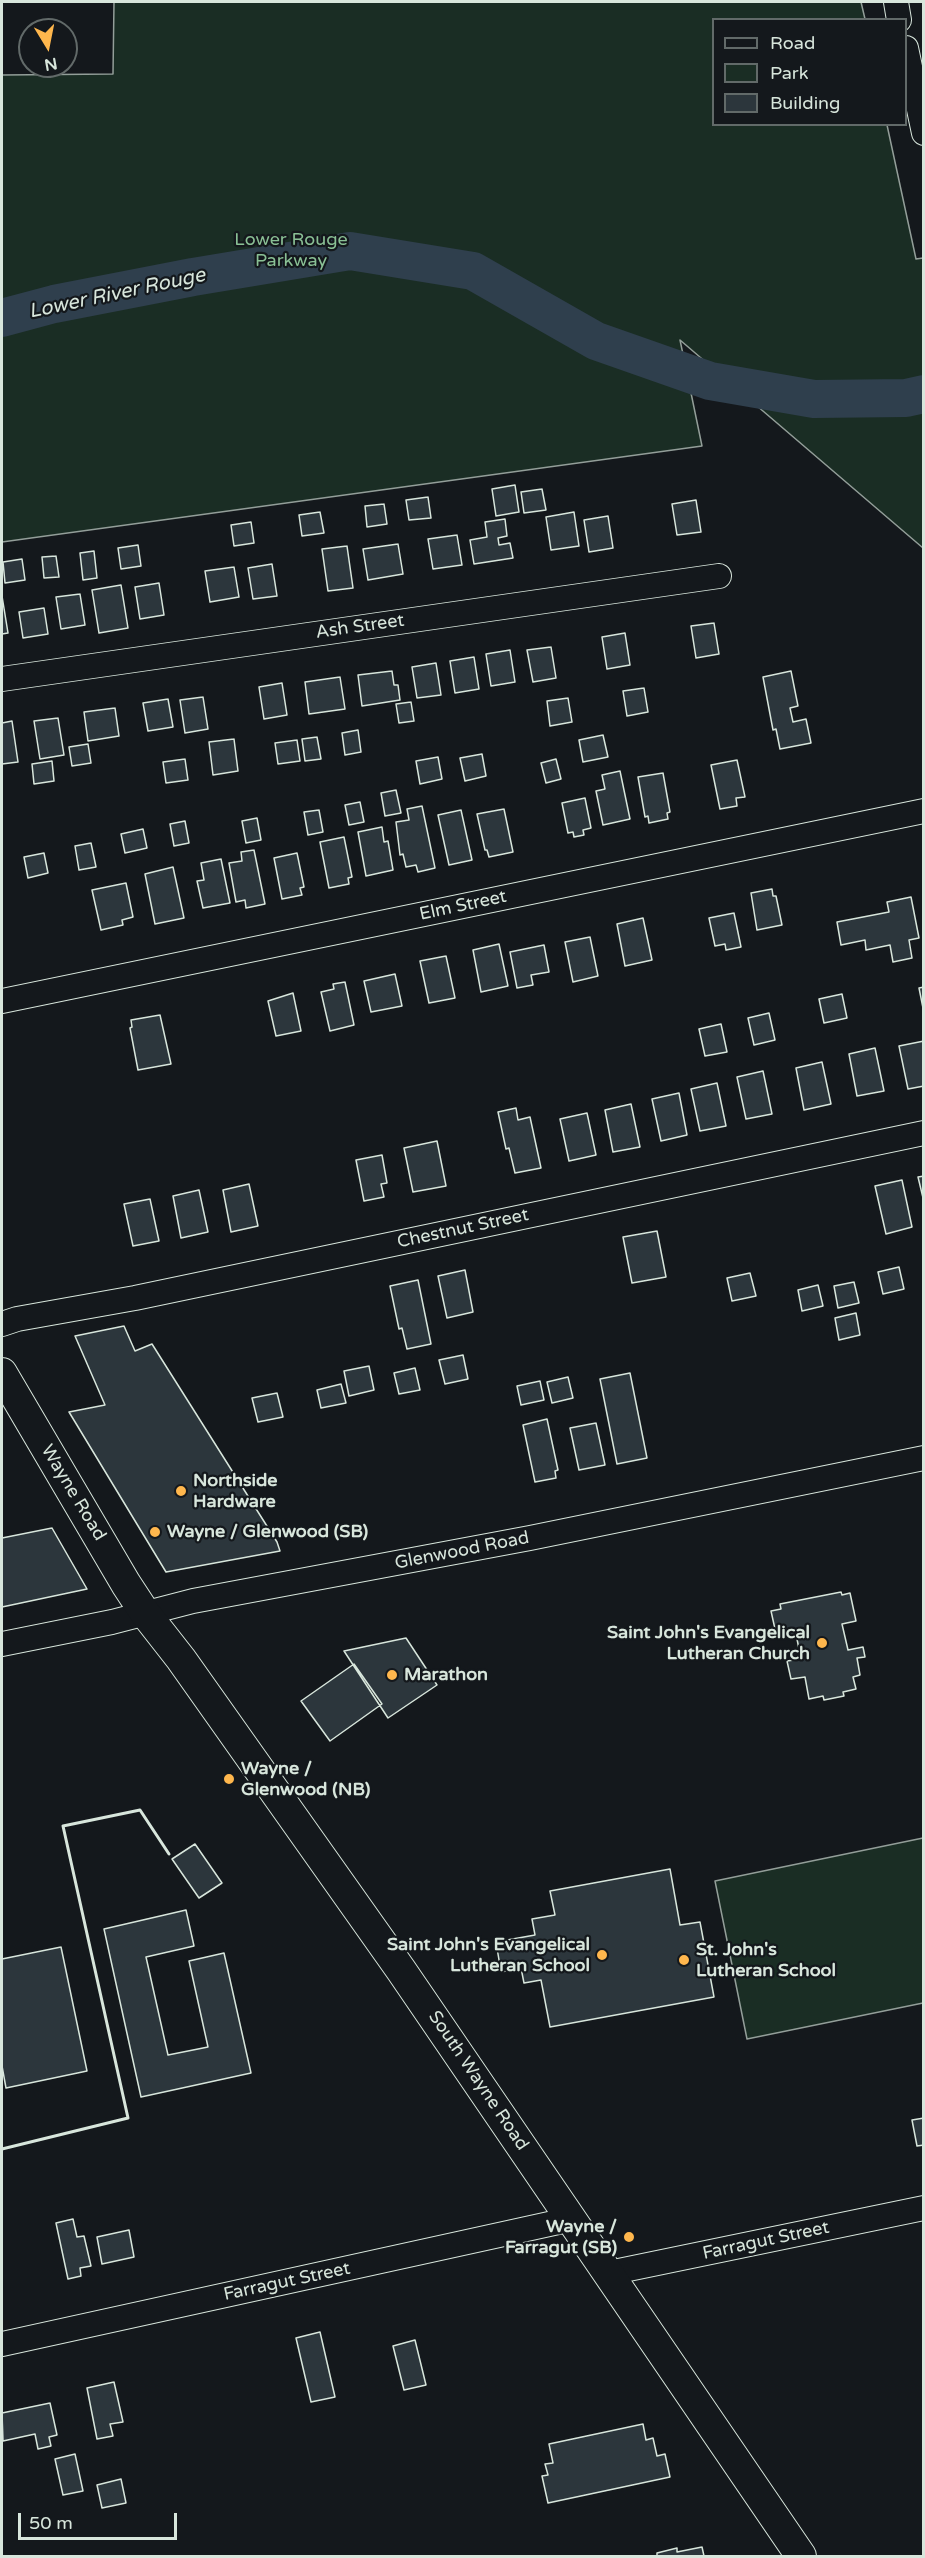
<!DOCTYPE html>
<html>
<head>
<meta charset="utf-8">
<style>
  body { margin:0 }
  #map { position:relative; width:925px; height:2558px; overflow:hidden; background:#14181c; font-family:"Varela Round",sans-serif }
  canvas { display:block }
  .frame { position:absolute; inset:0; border:3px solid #d8e6dc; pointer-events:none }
  .legend { position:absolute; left:712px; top:18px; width:195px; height:108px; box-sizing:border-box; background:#14181c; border:2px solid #626a69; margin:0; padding:8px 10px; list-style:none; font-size:18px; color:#d8e6dc }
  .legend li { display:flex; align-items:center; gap:12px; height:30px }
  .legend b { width:30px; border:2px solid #626a69 }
  .north { position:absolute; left:18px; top:18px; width:60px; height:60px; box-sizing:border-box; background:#14181c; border:2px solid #626a69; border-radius:50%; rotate:170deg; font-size:16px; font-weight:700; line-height:24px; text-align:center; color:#d8e6dc }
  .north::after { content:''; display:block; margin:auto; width:21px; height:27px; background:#ffb74d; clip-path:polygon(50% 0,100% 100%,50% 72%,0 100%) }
  .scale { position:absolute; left:18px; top:2513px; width:159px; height:27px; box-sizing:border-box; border:3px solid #d8e6dc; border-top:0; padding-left:8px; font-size:18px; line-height:21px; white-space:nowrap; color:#d8e6dc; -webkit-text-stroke:4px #14181c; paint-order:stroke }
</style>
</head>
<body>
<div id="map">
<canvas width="925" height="2558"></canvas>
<div class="frame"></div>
<ul class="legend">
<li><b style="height:8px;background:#14181c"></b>Road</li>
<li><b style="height:16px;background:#1a2d24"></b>Park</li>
<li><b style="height:16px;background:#2c363c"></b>Building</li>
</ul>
<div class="north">N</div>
<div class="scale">50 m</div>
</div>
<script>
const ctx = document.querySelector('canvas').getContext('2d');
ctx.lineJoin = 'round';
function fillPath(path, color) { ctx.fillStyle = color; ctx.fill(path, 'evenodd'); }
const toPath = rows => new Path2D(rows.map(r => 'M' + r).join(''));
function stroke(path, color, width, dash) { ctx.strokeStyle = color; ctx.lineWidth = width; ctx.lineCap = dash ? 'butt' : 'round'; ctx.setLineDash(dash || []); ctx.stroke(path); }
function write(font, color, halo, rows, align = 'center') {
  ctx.font = font + ' "Varela Round",sans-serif'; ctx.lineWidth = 4.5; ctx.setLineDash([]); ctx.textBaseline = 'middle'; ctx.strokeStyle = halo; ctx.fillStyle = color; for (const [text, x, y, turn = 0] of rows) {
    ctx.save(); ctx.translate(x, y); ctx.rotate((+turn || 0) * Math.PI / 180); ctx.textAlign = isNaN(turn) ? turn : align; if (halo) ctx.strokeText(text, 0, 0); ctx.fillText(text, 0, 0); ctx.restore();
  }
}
const green = toPath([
  [114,2,861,2,865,19,714,20,714,124,887,125,916,259,923,258,923,548,680,340,702,446,2,542,2,75,113,74,114,2],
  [923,1838,923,2003,747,2039,715,1881,923,1838]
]);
const river = toPath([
  [2,318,54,304,193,277,350,251,473,271,596,341,710,381,814,399,906,398,924,394]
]);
const building = toPath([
  [515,485,519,512,496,516,492,489,515,485],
  [542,489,546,510,524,513,521,492,542,489],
  [428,497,431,518,409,520,406,500,428,497],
  [696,500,701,532,677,535,672,504,696,500],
  [384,504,387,524,367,527,365,506,384,504],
  [320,512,324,533,302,536,299,515,320,512],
  [574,512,579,546,551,550,546,517,574,512],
  [608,516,613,548,589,552,584,520,608,516],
  [505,519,507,536,498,538,499,545,510,543,513,558,474,564,470,540,487,537,485,522,505,519],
  [251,522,254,543,234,546,231,525,251,522],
  [457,535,462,565,433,569,428,539,457,535],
  [398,544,403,574,368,580,363,549,398,544],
  [138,545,141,566,121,569,118,548,138,545],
  [347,546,353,588,328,591,322,549,347,546],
  [94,551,97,578,83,580,80,553,94,551],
  [56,556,59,577,44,578,42,557,56,556],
  [22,559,25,580,5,583,3,562,22,559],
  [272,564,277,596,253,599,248,568,272,564],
  [234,567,239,597,210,602,205,571,234,567],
  [159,583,164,615,140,619,135,587,159,583],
  [121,585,128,628,99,633,92,590,121,585],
  [80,594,85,625,61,629,56,597,80,594],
  [2,596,8,633,2,634,2,596],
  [44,608,48,634,23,638,19,612,44,608],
  [714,623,719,654,696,658,691,626,714,623],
  [625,633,630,665,607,669,602,637,625,633],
  [551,647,556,678,533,682,527,650,551,647],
  [510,650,515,682,491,686,486,654,510,650],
  [474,657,479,689,455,693,450,661,474,657],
  [436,663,441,695,417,698,412,667,436,663],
  [392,671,394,685,398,685,400,700,362,706,358,675,392,671],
  [791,671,798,706,790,708,793,722,806,719,811,743,780,749,776,729,773,730,763,677,791,671],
  [340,677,345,709,309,714,305,682,340,677],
  [282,683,287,715,264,719,259,687,282,683],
  [644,688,648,712,627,716,623,691,644,688],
  [203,697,208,729,185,733,180,700,203,697],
  [568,698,572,722,550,726,547,701,568,698],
  [168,699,173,727,148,731,143,703,168,699],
  [411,702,414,721,399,723,396,704,411,702],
  [115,708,119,736,88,741,84,712,115,708],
  [58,718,64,755,40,759,34,721,58,718],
  [12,721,18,762,2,764,2,723,12,721],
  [358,730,361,752,345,755,342,733,358,730],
  [603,735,608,757,583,762,579,740,603,735],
  [317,737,321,759,305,761,302,739,317,737],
  [234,739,238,771,213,775,209,742,234,739],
  [297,740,300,761,278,764,275,743,297,740],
  [88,744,91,763,72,766,69,747,88,744],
  [482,754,486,776,465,781,460,758,482,754],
  [438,757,442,779,420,784,416,761,438,757],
  [185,759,188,780,166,783,163,762,185,759],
  [556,759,561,779,546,783,541,763,556,759],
  [737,760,745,797,736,798,737,806,720,809,711,765,737,760],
  [52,761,54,781,34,784,32,764,52,761],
  [620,771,630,819,603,825,596,791,605,789,602,775,620,771],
  [663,773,670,812,667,813,668,819,649,823,648,816,645,817,638,777,663,773],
  [396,790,401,813,385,816,381,793,396,790],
  [585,798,591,828,583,830,584,835,574,837,573,832,568,833,562,803,585,798],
  [360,802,364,822,349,825,345,805,360,802],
  [422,806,435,868,418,872,416,865,406,867,403,854,400,855,396,822,409,820,407,809,422,806],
  [504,809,513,852,489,857,487,850,485,850,477,814,504,809],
  [319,810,323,832,308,835,304,812,319,810],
  [461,810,472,860,449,865,438,815,461,810],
  [257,818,261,840,246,843,242,821,257,818],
  [185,821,189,843,174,846,170,824,185,821],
  [382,827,384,842,388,841,393,870,366,876,358,832,382,827],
  [143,829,147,848,125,853,121,834,143,829],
  [344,837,352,877,348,878,349,884,329,888,320,842,344,837],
  [91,843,96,867,79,870,75,846,91,843],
  [254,850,265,904,246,908,245,900,236,902,229,863,242,861,241,852,254,850],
  [44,853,48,873,28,878,24,857,44,853],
  [297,853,304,887,300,888,302,895,282,899,274,858,297,853],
  [221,859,230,903,203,908,197,881,204,880,201,863,221,859],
  [173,867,184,918,155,924,145,874,173,867],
  [126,883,133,917,122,920,123,925,101,930,92,890,126,883],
  [772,889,773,896,776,896,782,925,757,930,751,893,772,889],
  [911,897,919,938,909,940,912,958,893,962,890,945,866,950,865,940,841,945,837,922,889,912,887,902,911,897],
  [734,913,741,947,726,950,725,944,715,946,709,918,734,913],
  [643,918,652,960,625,966,617,924,643,918],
  [590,937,598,976,573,982,565,942,590,937],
  [499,944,508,986,481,992,473,950,499,944],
  [544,945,549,972,531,975,533,985,517,988,510,952,544,945],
  [446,956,455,998,429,1003,420,961,446,956],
  [395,974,402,1006,371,1012,364,981,395,974],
  [345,982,354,1025,330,1031,321,992,334,989,333,984,345,982],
  [924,987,924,1008,923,1008,919,988,924,987],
  [293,993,301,1031,276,1036,268,1001,293,993],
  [842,994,847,1018,824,1023,819,999,842,994],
  [769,1013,775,1040,754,1045,748,1018,769,1013],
  [160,1015,171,1064,138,1070,130,1028,132,1027,131,1020,160,1015],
  [721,1024,727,1052,705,1056,699,1029,721,1024],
  [924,1041,924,1086,908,1089,899,1046,924,1041],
  [875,1048,884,1091,857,1096,849,1054,875,1048],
  [822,1062,831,1104,804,1110,796,1068,822,1062],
  [763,1071,772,1114,746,1119,737,1077,763,1071],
  [717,1083,726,1126,700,1131,691,1089,717,1083],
  [679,1093,687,1135,661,1141,652,1099,679,1093],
  [631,1104,640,1147,613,1152,605,1110,631,1104],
  [516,1108,518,1120,530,1117,541,1168,515,1173,509,1148,506,1149,498,1112,516,1108],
  [587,1113,596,1155,569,1161,560,1119,587,1113],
  [437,1141,446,1186,413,1192,404,1148,437,1141],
  [382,1155,387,1183,381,1184,384,1197,364,1201,356,1160,382,1155],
  [924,1176,924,1202,918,1177,924,1176],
  [902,1180,912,1227,886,1234,875,1186,902,1180],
  [249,1184,258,1226,231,1232,223,1190,249,1184],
  [199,1190,208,1232,181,1238,173,1196,199,1190],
  [150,1199,159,1241,133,1246,124,1204,150,1199],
  [657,1231,666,1277,632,1283,623,1237,657,1231],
  [899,1267,904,1289,883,1294,878,1272,899,1267],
  [465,1270,473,1312,447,1318,438,1276,465,1270],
  [750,1273,756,1296,732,1301,727,1278,750,1273],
  [418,1280,431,1344,407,1349,402,1328,399,1329,390,1286,418,1280],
  [854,1282,859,1303,838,1308,834,1286,854,1282],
  [818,1285,823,1306,802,1311,798,1290,818,1285],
  [856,1313,860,1335,839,1340,835,1318,856,1313],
  [124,1326,135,1351,152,1344,277,1542,280,1551,166,1572,69,1412,105,1405,75,1336,124,1326],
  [463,1355,468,1379,445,1384,439,1360,463,1355],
  [369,1366,374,1390,349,1396,344,1371,369,1366],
  [415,1368,420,1390,399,1394,394,1373,415,1368],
  [630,1373,647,1458,617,1464,600,1379,630,1373],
  [568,1377,573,1398,552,1403,547,1382,568,1377],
  [540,1381,544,1400,521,1405,517,1386,540,1381],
  [341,1384,346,1403,321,1408,317,1390,341,1384],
  [277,1393,283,1417,258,1422,252,1398,277,1393],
  [547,1419,558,1470,555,1471,556,1478,535,1482,523,1425,547,1419],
  [596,1423,605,1465,579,1470,570,1428,596,1423],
  [52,1528,87,1589,2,1607,2,1538,52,1528],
  [841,1592,842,1595,850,1593,856,1621,842,1624,848,1650,863,1647,865,1657,857,1658,860,1675,853,1677,856,1689,843,1692,844,1696,824,1700,823,1696,809,1699,805,1677,791,1679,787,1661,801,1659,796,1634,777,1638,771,1611,781,1609,780,1604,841,1592],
  [406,1638,437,1685,388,1718,344,1651,406,1638],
  [354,1664,382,1704,330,1741,301,1701,354,1664],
  [195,1844,222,1883,199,1898,172,1859,195,1844],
  [670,1869,680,1925,700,1922,714,1997,550,2027,541,1980,524,1983,521,1968,501,1972,496,1942,535,1935,532,1919,555,1915,550,1891,670,1869],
  [186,1910,194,1946,146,1957,168,2055,208,2047,189,1961,224,1953,251,2073,141,2097,104,1929,186,1910],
  [61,1947,87,2071,6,2088,2,2066,2,1959,61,1947],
  [924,2118,924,2145,917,2146,912,2120,924,2118],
  [73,2219,77,2237,84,2236,91,2266,80,2268,81,2276,68,2279,56,2223,73,2219],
  [129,2230,134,2257,102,2264,97,2237,129,2230],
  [320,2332,335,2397,311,2402,296,2338,320,2332],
  [415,2340,426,2385,404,2390,393,2346,415,2340],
  [114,2382,123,2422,110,2424,113,2436,97,2439,87,2388,114,2382],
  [50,2403,57,2435,49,2437,51,2446,38,2449,35,2434,3,2441,2,2413,50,2403],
  [643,2424,646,2440,653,2438,657,2456,665,2454,670,2477,548,2503,542,2476,548,2475,545,2464,553,2463,549,2444,643,2424],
  [75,2454,83,2491,63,2495,55,2459,75,2454],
  [121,2479,126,2503,102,2508,97,2485,121,2479],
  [702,2547,704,2556,657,2556,657,2553,677,2548,677,2552,702,2547]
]);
const minor = toPath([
  [896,2,899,20],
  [906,48,924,133],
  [2,679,719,576],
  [2,1001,924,811],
  [2,1324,17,1319,135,1298,924,1133],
  [2,1644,112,1622,193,1601,530,1538,924,1458],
  [609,2273,924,2208],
  [2,2344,572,2219]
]);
const major = toPath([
  [2,1373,126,1584,145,1613,181,1659,401,1970,801,2556]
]);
const wall = toPath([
  [2,2149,128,2118,63,1826,140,1810,169,1854]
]);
const markers = [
  [181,1491,6,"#ffb74d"],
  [155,1532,6,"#ffb74d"],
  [822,1643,6,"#ffb74d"],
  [392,1675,6,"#ffb74d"],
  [229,1779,6,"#ffb74d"],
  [602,1955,6,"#ffb74d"],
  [684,1960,6,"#ffb74d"],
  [629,2237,6,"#ffb74d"]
];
const parkNames = [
  ["Lower Rouge",291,240],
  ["Parkway",291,261]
];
const streetNames = [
  ["Ash Street",360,627,-8],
  ["Elm Street",463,906,-12],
  ["Chestnut Street",463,1229,-12],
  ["Wayne Road",73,1493,59],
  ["Glenwood Road",462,1551,-11],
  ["South Wayne Road",478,2081,56],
  ["Farragut Street",766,2241,-12],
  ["Farragut Street",287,2282,-12]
];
const poiNames = [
  ["Northside",193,1481],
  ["Hardware",193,1502],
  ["Wayne / Glenwood (SB)",167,1532],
  ["Saint John's Evangelical",810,1633,"right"],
  ["Lutheran Church",810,1654,"right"],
  ["Marathon",404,1675],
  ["Wayne /",241,1769],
  ["Glenwood (NB)",241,1790],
  ["Saint John's Evangelical",590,1945,"right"],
  ["Lutheran School",590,1966,"right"],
  ["St. John's",696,1950],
  ["Lutheran School",696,1971],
  ["Wayne /",617,2227,"right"],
  ["Farragut (SB)",617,2248,"right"]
];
const waterNames = [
  ["Lower River Rouge",117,294,-12]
];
fillPath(green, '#1a2d24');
stroke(green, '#939e99', 1.5);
stroke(river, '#2f3f4d', 38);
fillPath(building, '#2c363c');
stroke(building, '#d8e6dc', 1.5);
stroke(minor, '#d8e6dc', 26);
stroke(major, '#d8e6dc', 32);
stroke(minor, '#14181c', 24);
stroke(major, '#14181c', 30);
stroke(wall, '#d8e6dc', 3);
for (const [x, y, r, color] of markers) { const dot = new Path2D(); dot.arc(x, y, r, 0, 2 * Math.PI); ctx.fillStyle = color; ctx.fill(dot); stroke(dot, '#14181c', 2); }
write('18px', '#8ac095', '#14181c', parkNames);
write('18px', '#d8e6dc', '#14181c', streetNames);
write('bold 18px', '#d8e6dc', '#14181c', poiNames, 'left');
write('italic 20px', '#d8e6dc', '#14181c', waterNames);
</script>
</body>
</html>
